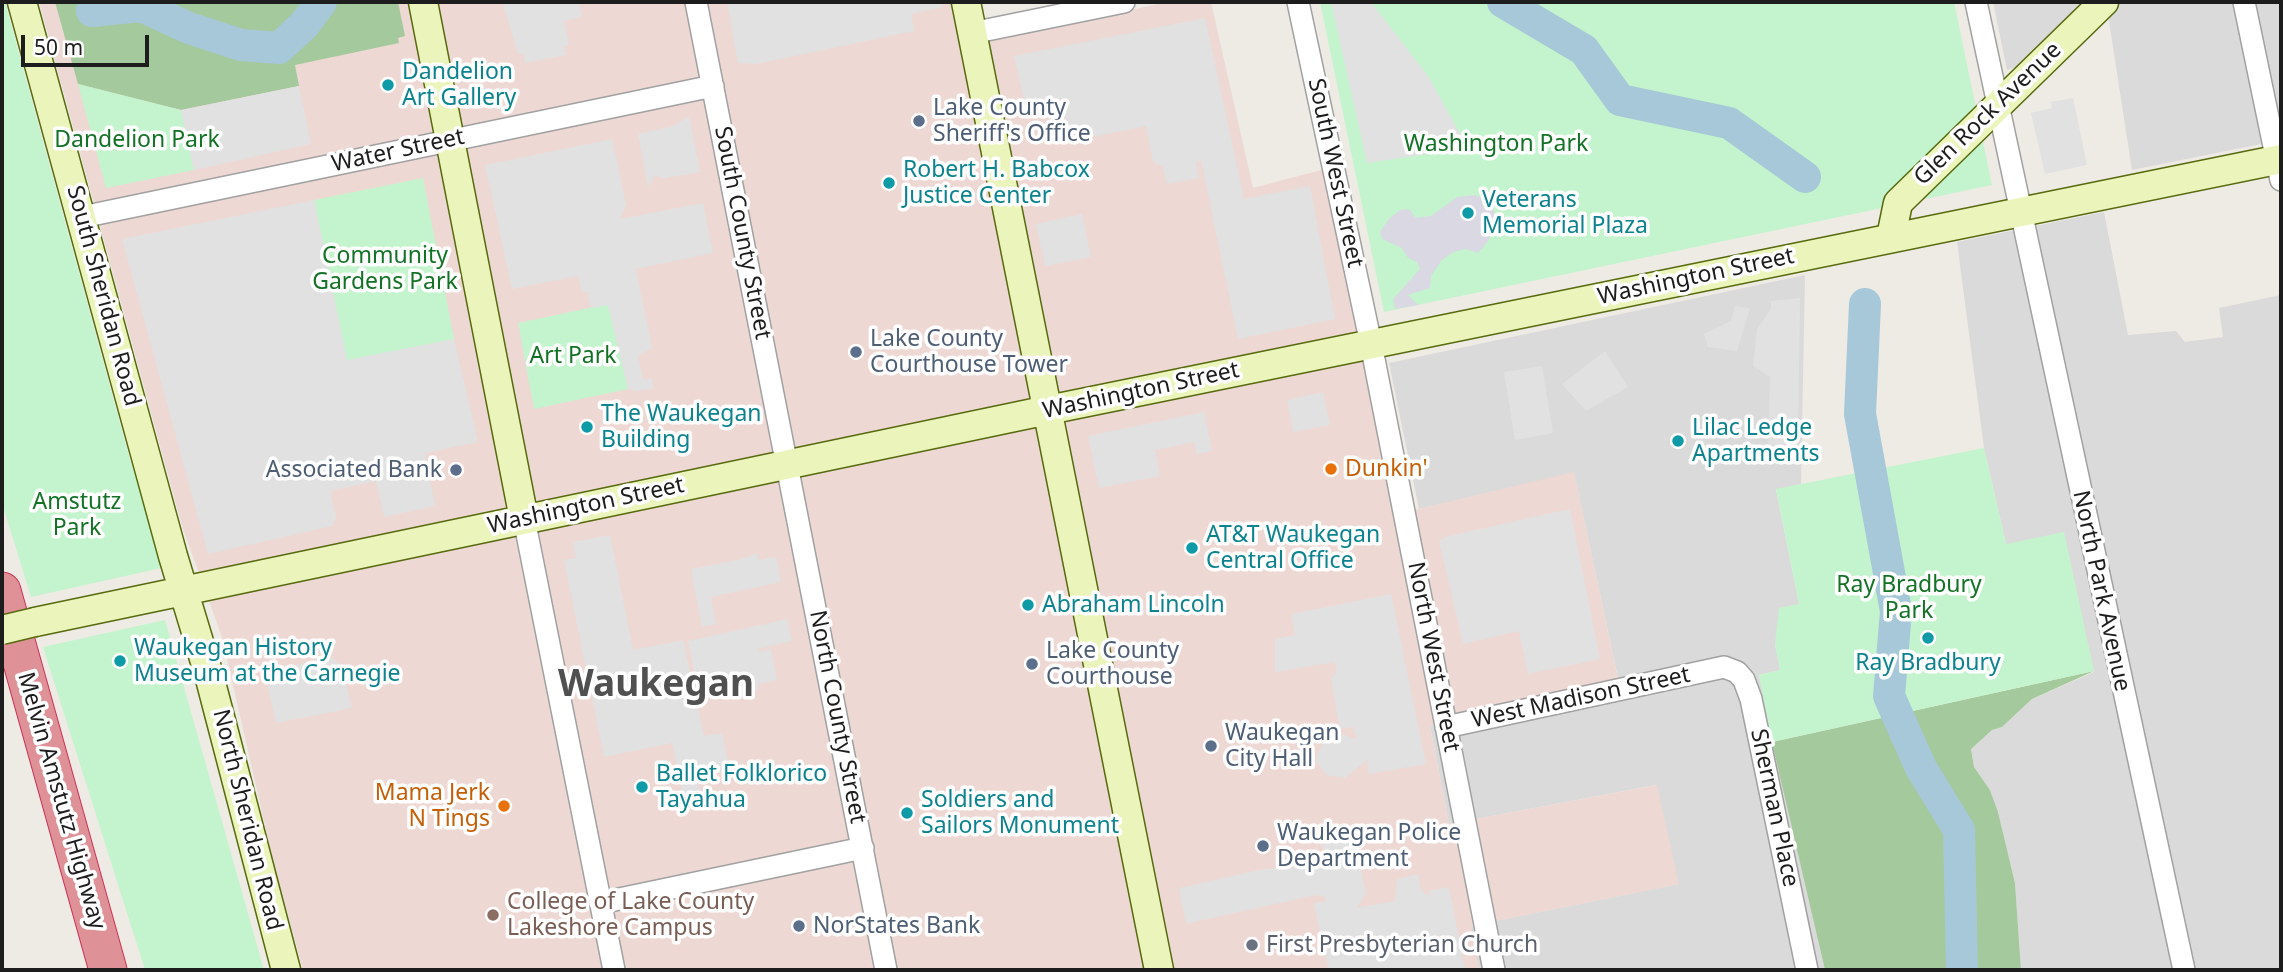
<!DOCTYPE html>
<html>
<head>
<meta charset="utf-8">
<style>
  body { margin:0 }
  #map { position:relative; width:2283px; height:972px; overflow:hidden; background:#edebe4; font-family:"Noto Sans",sans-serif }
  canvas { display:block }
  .frame { position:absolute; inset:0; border:4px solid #1d1d1d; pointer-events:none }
  .scale { position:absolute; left:21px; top:35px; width:128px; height:32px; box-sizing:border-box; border:4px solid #1d1d1d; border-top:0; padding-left:9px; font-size:21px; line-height:24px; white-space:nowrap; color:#1d1d1d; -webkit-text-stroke:5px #fff; paint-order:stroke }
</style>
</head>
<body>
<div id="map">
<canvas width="2283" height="972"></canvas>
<div class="frame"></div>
<div class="scale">50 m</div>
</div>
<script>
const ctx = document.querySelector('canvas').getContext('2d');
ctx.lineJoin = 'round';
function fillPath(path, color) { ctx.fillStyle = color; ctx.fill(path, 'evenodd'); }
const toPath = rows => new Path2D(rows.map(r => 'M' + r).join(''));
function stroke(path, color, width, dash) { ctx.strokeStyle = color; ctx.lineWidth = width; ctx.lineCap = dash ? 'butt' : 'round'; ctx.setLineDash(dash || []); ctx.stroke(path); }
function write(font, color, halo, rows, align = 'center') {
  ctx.font = font + ' "Noto Sans",sans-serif'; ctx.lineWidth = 7; ctx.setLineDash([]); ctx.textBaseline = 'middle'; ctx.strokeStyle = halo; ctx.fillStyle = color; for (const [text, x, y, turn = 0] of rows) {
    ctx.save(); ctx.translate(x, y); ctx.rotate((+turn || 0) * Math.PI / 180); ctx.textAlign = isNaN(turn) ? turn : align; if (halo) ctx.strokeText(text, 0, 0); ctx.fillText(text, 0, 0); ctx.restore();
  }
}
const residential = toPath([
  [1993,2,2089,2,2022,65,2007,70],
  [2106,2,2281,2,2281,140,2132,170],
  [2104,212,2128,335,2176,331,2185,342,2223,337,2219,308,2281,295,2281,970,2021,970,2015,883,1998,812,1990,790,1974,767,1971,748,1992,730,2002,727,2032,699,2094,672,2006,544,1984,448,1957,242],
  [1805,275,1801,484,1776,490,1799,604,1775,644,1780,670,1759,675,1825,970,1479,970,1470,926,1678,884,1656,785,1449,824,1430,726,1618,678,1574,473,1419,509,1389,363]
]);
const commercial = toPath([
  [39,2,955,2,965,47,1167,2,1211,2,1253,188,1325,169,1393,515,1574,472,1618,679,1430,726,1449,824,1657,785,1679,884,1471,926,1479,970,303,970,272,856,222,637,182,526]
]);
const forest = toPath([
  [55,2,398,2,405,36,398,38,399,43,295,65,299,86,181,110,78,84],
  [2094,671,2032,699,2002,727,1992,730,1971,749,1974,767,1990,790,1998,812,2015,883,2021,970,1825,970,1772,742]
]);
const park = toPath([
  [2,2,5,2,130,460,166,567,31,597,2,503],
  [1320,2,1954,2,1992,185,1384,312],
  [78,84,181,110,194,170,106,188],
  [423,178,454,339,347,361,314,200],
  [608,304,628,389,534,409,518,323],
  [1984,448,2006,544,2064,532,2094,671,1772,742,1759,675,1780,670,1775,644,1779,608,1799,604,1776,489],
  [165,620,264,970,145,970,43,647]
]);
const parking = toPath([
  [579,2,582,17,564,21,569,45,564,46,566,55,525,63,523,53,518,54,503,3],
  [727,2,942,2,943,7,911,14,914,31,756,64,738,63],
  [1331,2,1371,2,1428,76,1468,148,1367,163],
  [1205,18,1244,199,1310,186,1335,319,1238,339,1201,160,1196,162,1199,178,1167,184,1162,166,1153,162,1146,126,1067,142,1059,101,1026,108,1014,56],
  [299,86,311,144,194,170,181,110],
  [2073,98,2087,165,2045,174,2031,113,2052,108,2051,102],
  [689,116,700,172,660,179,659,175,655,176,648,187,638,134,673,126],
  [612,139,626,204,620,219,703,203,713,253,636,269,652,348,638,356,643,380,652,378,654,388,638,391,628,389,608,305,591,308,588,292,582,292,578,276,512,289,485,165],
  [314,200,347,360,454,339,478,442,425,453,435,506,384,517,376,481,330,491,336,518,332,526,208,554,122,239],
  [1082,214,1091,257,1045,266,1036,224],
  [1800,298,1798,444,1768,455,1770,377,1753,366,1757,329,1771,309,1771,301],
  [1735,306,1750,308,1737,351,1708,347,1704,334,1731,321],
  [1605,351,1628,387,1586,411,1562,384],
  [1542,366,1553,433,1515,440,1504,372],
  [1323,392,1330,425,1293,432,1287,400],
  [1204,412,1212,451,1197,454,1194,442,1155,450,1160,476,1099,488,1088,436],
  [1570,509,1600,659,1528,674,1519,631,1463,644,1439,541,1448,536],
  [610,535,633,650,683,640,704,736,722,733,730,771,697,776,700,791,683,795,672,743,604,757,564,560,576,558,573,542],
  [757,553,759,560,776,557,781,582,711,597,716,624,702,627,691,569,742,559],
  [1391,594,1426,764,1369,774,1367,760,1345,778,1327,775,1316,762,1317,755,1326,739,1343,734,1357,740,1353,727,1340,729,1331,679,1336,672,1335,662,1275,672,1275,639,1295,635,1291,614],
  [787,619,792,641,757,649,759,652,771,649,777,680,758,684,759,689,700,701,688,641],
  [330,657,342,666,352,708,276,723,265,672],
  [1350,828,1351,834,1354,834,1366,894,1356,908,1395,901,1397,879,1418,874,1421,890,1430,897,1429,891,1449,887,1465,970,1329,970,1314,904,1326,901,1324,896,1315,895,1186,924,1179,888,1259,870,1326,861,1320,833]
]);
const plaza = toPath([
  [1476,195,1486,200,1494,209,1495,223,1489,240,1478,253,1466,249,1453,252,1441,261,1431,276,1430,288,1408,295,1418,305,1395,309,1393,299,1420,269,1417,262,1408,258,1402,248,1382,239,1380,232,1389,219,1400,210,1409,209,1416,218,1431,216,1457,197]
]);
const river = toPath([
  [1503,2,1584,50,1620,100,1729,123,1805,177],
  [92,11,141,6,189,28,241,45,279,48,304,25,321,2],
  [1865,304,1860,414,1896,611,1889,696,1921,768,1959,830,1962,970]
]);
const street = toPath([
  [696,2,886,970],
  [1298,2,1371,344,1494,970],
  [1976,2,2184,970],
  [2244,2,2281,180],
  [972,33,1124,2],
  [82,217,713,86],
  [524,519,614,970],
  [1446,727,1724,667,1737,672,1744,680,1751,699,1807,970],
  [600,903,863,848]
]);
const secondary = toPath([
  [22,2,173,556,209,675,286,970],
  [423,2,524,519],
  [966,2,1159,970],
  [1891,237,1898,203,2104,2],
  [35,622,1048,410,2281,159]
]);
const highway = toPath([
  [2,591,108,970]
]);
const secondaryBridge = toPath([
  [2,630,35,622]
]);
const markers = [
  [388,85,7,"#0f9aa8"],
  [919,121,7,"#5c6f8a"],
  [889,183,7,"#0f9aa8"],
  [1468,213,7,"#0f9aa8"],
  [856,352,7,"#5c6f8a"],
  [587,427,7,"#0f9aa8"],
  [1678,441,7,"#0f9aa8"],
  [1331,469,7,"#e8710a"],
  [456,470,7,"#5c6f8a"],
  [1192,548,7,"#0f9aa8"],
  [1028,605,7,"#0f9aa8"],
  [1928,638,7,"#0f9aa8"],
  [120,661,7,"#0f9aa8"],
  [1032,664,7,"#5c6f8a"],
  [1211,746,7,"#5c6f8a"],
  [642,787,7,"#0f9aa8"],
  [504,806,7,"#e8710a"],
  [907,813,7,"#0f9aa8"],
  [1263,846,7,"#5c6f8a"],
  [493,915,7,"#8d6e63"],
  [799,926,7,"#5c6f8a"],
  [1252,945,7,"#6b7280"]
];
const cultureNames = [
  ["Dandelion",402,72],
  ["Art Gallery",402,98],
  ["Robert H. Babcox",903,170],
  ["Justice Center",903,196],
  ["Veterans",1482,200],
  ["Memorial Plaza",1482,226],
  ["The Waukegan",601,414],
  ["Building",601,440],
  ["Lilac Ledge",1692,428],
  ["Apartments",1692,454],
  ["AT&T Waukegan",1206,535],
  ["Central Office",1206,561],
  ["Abraham Lincoln",1042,605],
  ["Waukegan History",134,648],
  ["Museum at the Carnegie",134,674],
  ["Ray Bradbury",1928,663,"center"],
  ["Ballet Folklorico",656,774],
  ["Tayahua",656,800],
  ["Soldiers and",921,800],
  ["Sailors Monument",921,826]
];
const serviceNames = [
  ["Lake County",933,108],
  ["Sheriff's Office",933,134],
  ["Lake County",870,339],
  ["Courthouse Tower",870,365],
  ["Associated Bank",442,470,"right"],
  ["Lake County",1046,651],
  ["Courthouse",1046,677],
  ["Waukegan",1225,733],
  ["City Hall",1225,759],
  ["Waukegan Police",1277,833],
  ["Department",1277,859],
  ["NorStates Bank",813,926]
];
const streetNames = [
  ["Glen Rock Avenue",1988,114,-44],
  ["Water Street",398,151,-12],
  ["South West Street",1335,173,78],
  ["South County Street",742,233,79],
  ["Washington Street",1696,277,-12],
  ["South Sheridan Road",103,296,75],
  ["Washington Street",1141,391,-12],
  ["Washington Street",586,506,-12],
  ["North Park Avenue",2101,591,78],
  ["North West Street",1433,657,79],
  ["West Madison Street",1581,698,-12],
  ["North County Street",837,717,79],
  ["Melvin Amstutz Highway",61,801,74],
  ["Sherman Place",1774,808,78],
  ["North Sheridan Road",247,820,76]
];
const parkNames = [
  ["Dandelion Park",137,140],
  ["Washington Park",1496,144],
  ["Community",385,256],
  ["Gardens Park",385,282],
  ["Art Park",573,356],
  ["Amstutz",77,502],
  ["Park",77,528],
  ["Ray Bradbury",1909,585],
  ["Park",1909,611]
];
const foodNames = [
  ["Dunkin'",1345,469],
  ["Mama Jerk",490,793,"right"],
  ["N Tings",490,819,"right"]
];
const educationNames = [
  ["College of Lake County",507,902],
  ["Lakeshore Campus",507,928]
];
const worshipNames = [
  ["First Presbyterian Church",1266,945]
];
const townNames = [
  ["Waukegan",656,685]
];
fillPath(residential, '#dbdada');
fillPath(commercial, '#edd8d4');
fillPath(forest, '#a4c99c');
fillPath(park, '#c4f4cd');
fillPath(parking, '#e1e1e1');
fillPath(plaza, '#d9d8e3');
stroke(river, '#a7c8d8', 32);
stroke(street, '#a1a1a1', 24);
stroke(secondary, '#576a0e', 31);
stroke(highway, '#ca3257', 39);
stroke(street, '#fff', 21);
stroke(secondary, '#ebf4bb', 28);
stroke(highway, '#df9198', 37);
stroke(secondaryBridge, '#576a0e', 31, []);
stroke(secondaryBridge, '#ebf4bb', 28);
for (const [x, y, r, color] of markers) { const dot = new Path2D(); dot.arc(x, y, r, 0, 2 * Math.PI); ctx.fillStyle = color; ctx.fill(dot); stroke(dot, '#fff', 2.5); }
write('23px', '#0d838f', '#fff', cultureNames, 'left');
write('23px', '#4e5e75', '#fff', serviceNames, 'left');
write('23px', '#1d1d1d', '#fff', streetNames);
write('23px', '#147226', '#fff', parkNames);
write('23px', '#c56008', '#fff', foodNames, 'left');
write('23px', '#785e54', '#fff', educationNames, 'left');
write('23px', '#5b616d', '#fff', worshipNames, 'left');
write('bold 37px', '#505050', '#fff', townNames);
</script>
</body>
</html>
